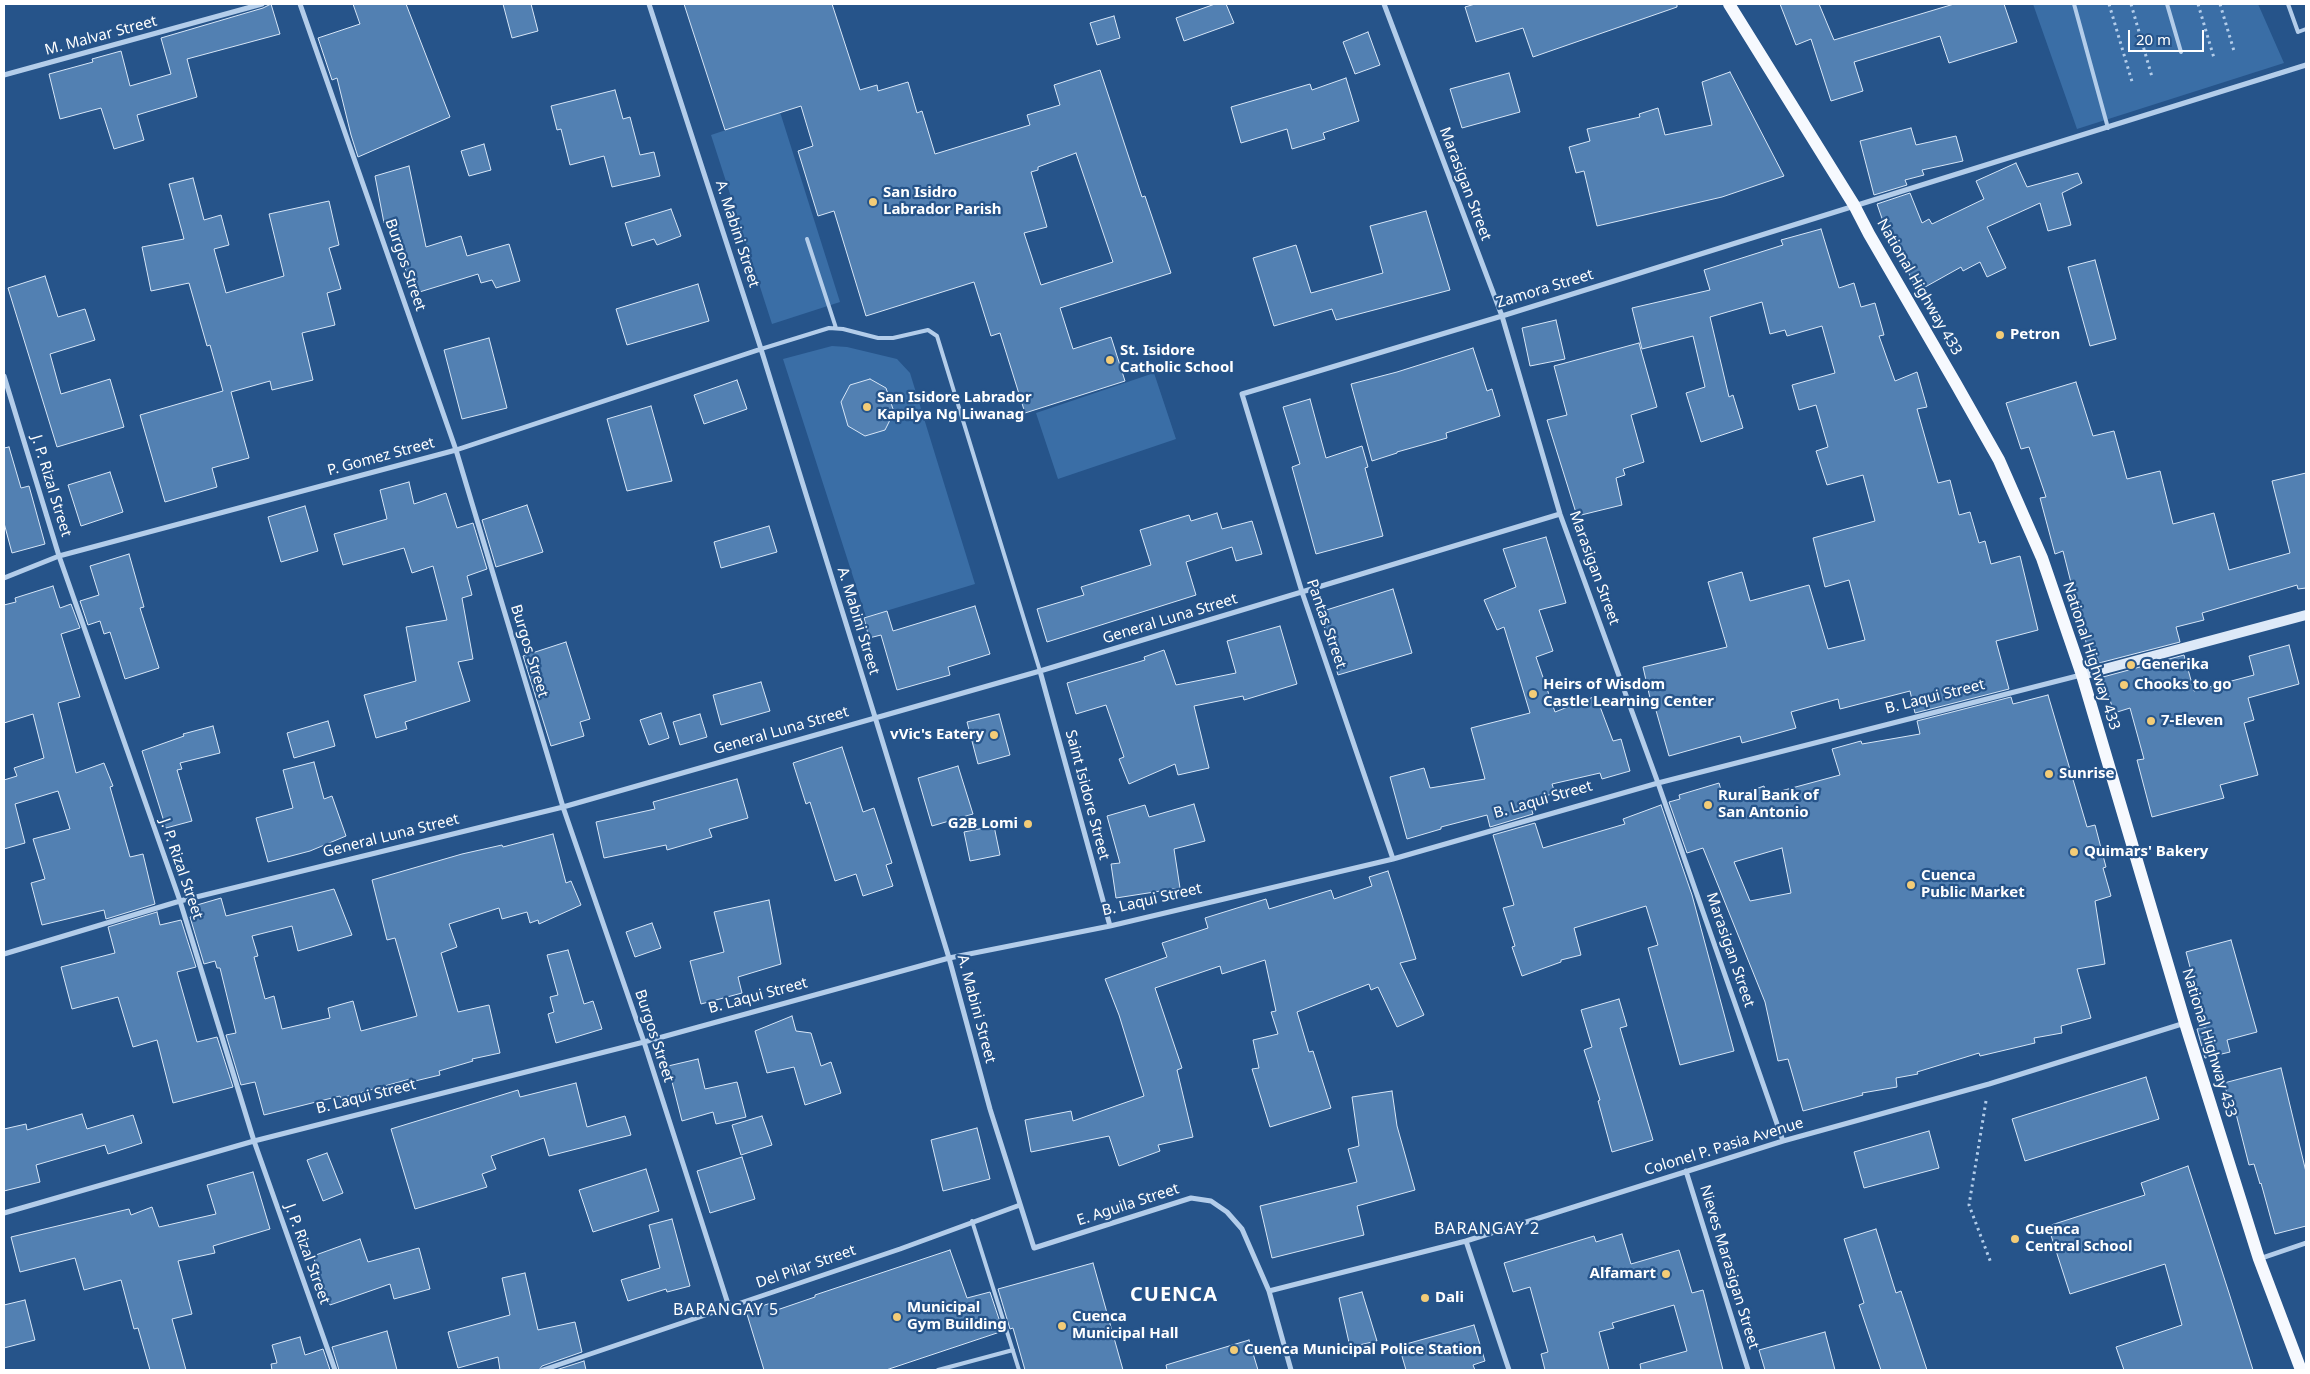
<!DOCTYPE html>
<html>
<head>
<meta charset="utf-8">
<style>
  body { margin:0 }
  #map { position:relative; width:2310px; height:1374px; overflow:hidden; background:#26548a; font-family:"Noto Sans",sans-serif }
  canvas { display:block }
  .frame { position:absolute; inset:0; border:5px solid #fff; pointer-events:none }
  .scale { position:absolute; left:2128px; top:30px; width:76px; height:22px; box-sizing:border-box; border:2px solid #fff; border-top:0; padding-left:6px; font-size:15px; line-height:18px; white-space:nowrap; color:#fff; -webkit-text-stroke:4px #26548a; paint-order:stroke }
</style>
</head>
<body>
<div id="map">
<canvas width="2310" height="1374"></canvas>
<div class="frame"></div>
<div class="scale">20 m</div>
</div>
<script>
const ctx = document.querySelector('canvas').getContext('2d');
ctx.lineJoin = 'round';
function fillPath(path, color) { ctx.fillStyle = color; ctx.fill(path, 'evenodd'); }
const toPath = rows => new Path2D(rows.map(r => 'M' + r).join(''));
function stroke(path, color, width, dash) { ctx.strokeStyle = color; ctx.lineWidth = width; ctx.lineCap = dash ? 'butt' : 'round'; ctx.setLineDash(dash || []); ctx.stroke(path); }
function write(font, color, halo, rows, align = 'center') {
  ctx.font = font + ' "Noto Sans",sans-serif'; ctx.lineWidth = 4.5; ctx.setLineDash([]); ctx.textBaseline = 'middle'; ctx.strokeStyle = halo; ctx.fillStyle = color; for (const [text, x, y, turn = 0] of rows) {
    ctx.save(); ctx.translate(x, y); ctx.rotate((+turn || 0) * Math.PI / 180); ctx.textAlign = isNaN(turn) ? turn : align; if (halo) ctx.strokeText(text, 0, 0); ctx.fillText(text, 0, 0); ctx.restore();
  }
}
const green = toPath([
  [2033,4,2258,4,2284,63,2077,129],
  [780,112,840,302,772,324,711,135],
  [832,346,847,347,897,359,910,373,975,584,866,617,783,359],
  [1154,373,1176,439,1058,479,1036,413]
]);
const building = toPath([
  [271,4,280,34,187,59,197,97,137,115,144,140,114,149,101,108,60,119,49,74,93,62,92,59,121,51,130,86,171,74,161,38,263,8,271,4],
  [353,4,406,4,450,117,358,157,351,135,337,78,332,80,318,38,360,24,353,4],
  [503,4,531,4,538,31,512,38,503,4],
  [684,4,832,4,860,90,877,85,878,91,908,82,917,113,922,111,935,154,1030,125,1027,115,1060,105,1054,85,1100,70,1142,197,1145,196,1171,273,1060,308,1073,349,1111,337,1125,381,1025,413,1000,333,991,336,974,282,866,316,834,211,818,216,798,151,813,146,801,106,725,130,684,4],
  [1076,153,1113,262,1041,285,1024,233,1047,227,1031,172,1038,170,1038,167,1076,153],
  [1215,4,1226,4,1234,23,1184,41,1176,18,1215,4],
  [1475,4,1677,4,1677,7,1533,57,1523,28,1476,42,1465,7,1475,4],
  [1780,4,1819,4,1834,40,1954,4,2004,4,2017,42,1949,63,1940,36,1854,62,1863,91,1831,101,1811,39,1796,45,1780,4],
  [1114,16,1120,38,1097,45,1090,23,1114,16],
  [1368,32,1380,65,1355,74,1343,42,1368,32],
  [1730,72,1784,176,1722,197,1597,226,1584,171,1576,173,1569,147,1590,141,1587,129,1640,117,1639,114,1658,108,1665,135,1712,125,1702,82,1730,72],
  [1509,73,1520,112,1462,128,1450,89,1509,73],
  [1346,78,1359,121,1323,133,1325,139,1292,149,1287,129,1241,143,1231,107,1310,84,1312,90,1346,78],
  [615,90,623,119,630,117,640,155,654,152,660,176,612,187,604,156,570,165,561,129,557,130,551,106,615,90],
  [1911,128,1916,145,1956,136,1963,161,1922,170,1924,175,1905,180,1907,185,1874,195,1860,141,1911,128],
  [484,144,491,170,469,176,461,151,484,144],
  [2016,163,2027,187,2078,173,2082,183,2062,193,2071,225,2048,231,2040,203,1987,227,2006,268,1987,277,1980,262,1963,271,1961,267,1918,291,1886,230,1877,204,1910,193,1922,223,1929,219,1932,224,1984,199,1976,181,2016,163],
  [409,166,426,247,461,236,467,256,509,244,520,281,496,288,492,280,481,283,478,274,413,294,391,222,384,223,375,176,409,166],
  [193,178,204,220,221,215,229,245,214,249,226,293,284,276,269,214,329,201,339,245,329,248,341,289,327,293,335,325,302,333,313,380,272,390,270,381,231,392,249,458,212,468,217,487,165,502,140,415,223,391,210,345,207,346,189,283,151,291,142,247,184,239,169,184,193,178],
  [671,209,681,236,657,245,654,239,632,246,625,223,671,209],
  [1426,211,1450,290,1336,320,1332,309,1274,326,1253,258,1296,245,1311,293,1383,273,1370,226,1426,211],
  [1821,229,1839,288,1854,283,1861,307,1875,303,1884,335,1879,336,1895,381,1917,372,1927,407,1917,409,1938,483,1950,480,1959,515,1970,512,1979,543,1985,541,1991,564,2020,556,2038,630,1996,641,2009,689,1915,713,1910,691,1840,709,1838,699,1791,712,1796,728,1742,743,1740,736,1669,756,1655,707,1652,707,1643,667,1727,647,1708,582,1742,572,1750,601,1809,585,1828,649,1865,640,1849,580,1825,587,1813,538,1875,521,1863,475,1827,485,1816,451,1828,447,1816,405,1799,410,1792,385,1835,373,1822,326,1787,336,1785,330,1770,334,1762,302,1710,317,1729,397,1733,395,1743,428,1701,442,1686,393,1705,387,1693,336,1642,349,1632,308,1710,290,1704,270,1783,245,1781,240,1821,229],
  [2095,260,2116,339,2090,346,2068,267,2095,260],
  [45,276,58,317,85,309,95,340,50,354,61,394,110,379,124,427,57,447,8,288,45,276],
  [698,284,709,321,627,345,616,309,698,284],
  [1556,320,1565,359,1530,366,1522,328,1556,320],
  [489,338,507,408,462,419,444,350,489,338],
  [1639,343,1657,407,1631,415,1644,462,1623,469,1625,475,1616,478,1622,505,1577,516,1547,420,1567,415,1554,366,1639,343],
  [1473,348,1487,391,1492,389,1500,416,1446,433,1447,438,1397,452,1397,453,1372,461,1351,384,1397,372,1473,348],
  [870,379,886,388,894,412,885,430,865,436,848,426,841,402,850,385,870,379],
  [737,380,747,409,704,424,694,395,737,380],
  [2076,382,2093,436,2114,431,2127,479,2160,471,2173,524,2214,513,2229,570,2290,553,2272,481,2306,473,2306,588,2298,589,2297,585,2202,613,2204,620,2176,627,2180,642,2099,663,2096,652,2089,654,2063,551,2055,554,2040,498,2046,497,2029,447,2021,449,2006,403,2076,382],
  [1310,399,1326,458,1362,446,1368,467,1365,468,1383,536,1316,554,1292,467,1300,464,1283,407,1310,399],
  [651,406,672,481,627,491,607,419,651,406],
  [9,447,21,488,29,486,45,544,12,553,4,523,4,448,9,447],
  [110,472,123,512,81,526,68,485,110,472],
  [409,482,414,504,446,493,457,528,473,523,487,569,467,576,472,595,462,598,473,659,458,662,470,701,405,722,407,729,376,738,364,695,416,681,406,627,447,620,433,566,412,573,404,548,343,565,334,534,387,519,380,490,409,482],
  [527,505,543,552,496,567,482,520,527,505],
  [305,506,318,551,281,562,268,517,305,506],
  [1217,513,1222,529,1252,521,1262,554,1236,561,1232,547,1186,562,1196,595,1047,642,1037,609,1084,595,1081,587,1151,565,1140,530,1189,515,1191,521,1217,513],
  [769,526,777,552,721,568,714,542,769,526],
  [1546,537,1566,603,1539,610,1553,651,1536,657,1555,712,1596,696,1613,741,1621,739,1630,771,1602,779,1600,773,1552,784,1555,793,1529,801,1533,814,1490,827,1487,815,1441,827,1441,829,1407,839,1390,777,1424,768,1430,788,1485,779,1471,728,1530,713,1504,627,1497,630,1484,600,1516,587,1503,549,1546,537],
  [129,554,144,607,140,608,159,668,125,679,110,632,104,634,100,621,88,625,80,601,99,595,90,566,129,554],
  [53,586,60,608,71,604,80,628,61,634,80,697,58,703,76,773,104,763,113,786,110,787,130,857,143,854,155,904,106,919,104,910,42,925,31,883,45,879,33,839,70,829,58,791,15,804,25,843,4,849,4,780,17,776,14,768,44,758,33,714,4,723,4,605,16,602,15,598,53,586],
  [1393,589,1412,653,1338,675,1320,612,1393,589],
  [975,606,990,654,948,667,950,675,897,690,881,635,869,638,864,618,887,611,893,631,975,606],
  [1280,626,1297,684,1244,700,1243,696,1194,706,1209,768,1178,775,1175,764,1129,784,1119,759,1124,757,1106,705,1076,714,1067,683,1145,660,1144,657,1164,650,1176,685,1236,673,1227,641,1280,626],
  [566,642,590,719,580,722,584,736,551,746,523,656,566,642],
  [2289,645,2299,684,2248,698,2254,720,2244,723,2258,775,2220,785,2224,798,2152,817,2137,760,2144,759,2130,708,2114,713,2103,677,2184,655,2194,691,2254,675,2249,656,2289,645],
  [761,682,770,711,721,725,713,695,761,682],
  [2048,695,2087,827,2095,825,2106,867,2103,868,2111,896,2095,901,2105,964,2077,969,2091,1018,2061,1026,2062,1033,2034,1038,2035,1043,1980,1056,1979,1053,1917,1072,1918,1074,1896,1078,1897,1087,1862,1093,1863,1095,1803,1111,1788,1059,1778,1061,1765,1002,1703,848,1687,853,1669,802,1680,799,1679,795,1719,783,1724,800,1764,786,1766,795,1840,775,1832,749,1861,741,1862,744,1920,734,1917,721,2011,697,2013,704,2048,695],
  [1782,848,1791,893,1750,901,1734,862,1782,848],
  [661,713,669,738,649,745,640,720,661,713],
  [700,714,707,737,680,745,673,722,700,714],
  [999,714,1010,755,978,764,967,722,999,714],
  [328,721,335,746,294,758,287,733,328,721],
  [213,726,220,753,180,763,182,769,177,770,192,821,166,828,142,751,184,736,183,734,213,726],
  [842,747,863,812,874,808,892,863,886,865,893,886,863,896,856,874,835,881,810,802,806,804,793,763,842,747],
  [314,762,324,799,332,796,346,836,310,851,268,862,256,818,293,808,283,770,314,762],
  [958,766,973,814,932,826,918,778,958,766],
  [737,779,748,818,709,829,712,837,667,850,666,845,604,858,596,822,655,809,653,802,737,779],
  [1194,804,1205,841,1174,849,1180,888,1116,898,1111,864,1120,863,1107,816,1145,805,1149,817,1194,804],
  [1661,805,1692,895,1734,1051,1680,1065,1648,948,1658,945,1646,906,1574,928,1581,955,1561,960,1561,962,1522,976,1512,947,1515,946,1503,908,1514,905,1493,835,1535,823,1543,848,1625,824,1623,819,1661,805],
  [994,826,1000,855,970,861,964,832,994,826],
  [553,834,566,883,571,881,581,905,539,924,538,920,530,923,527,912,502,919,499,908,449,924,457,947,441,953,458,1012,489,1005,500,1053,472,1059,473,1061,439,1071,440,1075,411,1082,410,1079,341,1098,340,1096,264,1115,255,1082,241,1085,226,1035,236,1033,220,968,217,968,215,961,204,964,190,917,200,915,197,905,221,898,226,916,334,889,352,935,298,951,292,926,252,936,258,956,254,957,265,999,274,996,282,1029,330,1018,328,1008,353,1001,361,1031,417,1016,395,938,387,940,372,880,462,854,502,845,503,847,553,834],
  [1388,871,1416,959,1400,963,1424,1015,1397,1027,1378,987,1371,990,1369,984,1297,1012,1309,1052,1313,1051,1331,1108,1270,1127,1252,1069,1259,1068,1253,1040,1278,1034,1271,1012,1276,1011,1265,960,1222,974,1220,966,1155,988,1182,1068,1177,1070,1193,1137,1158,1145,1160,1151,1119,1166,1109,1136,1031,1152,1025,1120,1071,1111,1073,1121,1144,1096,1119,1015,1105,979,1167,957,1162,943,1208,928,1205,918,1266,899,1269,909,1331,890,1334,899,1372,886,1369,877,1388,871],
  [769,900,781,964,738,977,742,993,701,1004,690,961,724,952,714,912,769,900],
  [157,912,160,925,181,920,196,967,177,972,197,1042,217,1037,233,1087,173,1103,157,1040,133,1047,118,997,72,1009,61,967,115,953,108,927,157,912],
  [652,923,661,948,635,957,626,932,652,923],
  [2231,940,2257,1032,2227,1040,2230,1052,2205,1058,2197,1029,2206,1027,2186,952,2231,940],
  [568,950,584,1004,593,1001,602,1029,556,1043,548,1014,554,1012,550,997,558,995,547,955,568,950],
  [1619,999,1627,1026,1620,1028,1653,1140,1612,1152,1598,1101,1600,1100,1584,1050,1592,1047,1581,1010,1619,999],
  [792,1016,796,1031,811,1033,821,1066,831,1062,841,1093,805,1105,794,1067,767,1073,755,1031,792,1016],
  [698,1059,705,1089,737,1082,746,1117,716,1124,713,1112,682,1121,668,1066,698,1059],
  [2281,1068,2306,1172,2306,1226,2275,1234,2261,1183,2260,1184,2254,1164,2249,1165,2234,1106,2231,1107,2224,1083,2281,1068],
  [2146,1077,2159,1119,2025,1161,2012,1119,2146,1077],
  [576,1083,587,1127,625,1116,631,1135,549,1156,544,1138,491,1156,496,1169,482,1174,487,1187,415,1209,391,1129,518,1090,520,1097,576,1083],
  [1392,1091,1397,1126,1415,1190,1357,1206,1364,1235,1272,1258,1260,1206,1357,1182,1348,1149,1359,1146,1352,1097,1392,1091],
  [82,1114,87,1129,133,1115,142,1143,108,1154,105,1145,36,1165,40,1182,4,1191,4,1129,26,1124,27,1130,82,1114],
  [762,1116,772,1145,741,1155,732,1125,762,1116],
  [977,1128,990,1179,943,1191,931,1140,977,1128],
  [1929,1131,1939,1168,1864,1188,1854,1152,1929,1131],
  [327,1153,343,1193,323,1201,307,1160,327,1153],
  [742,1157,755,1199,710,1213,697,1171,742,1157],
  [2188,1166,2229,1293,2253,1370,2124,1370,2116,1347,2182,1325,2165,1264,2070,1294,2048,1226,2145,1195,2141,1183,2188,1166],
  [646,1169,659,1211,593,1232,579,1190,646,1169],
  [253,1172,270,1229,213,1246,215,1253,178,1261,192,1314,172,1319,186,1370,150,1370,138,1328,134,1329,121,1280,84,1290,75,1258,20,1272,11,1237,129,1209,131,1215,152,1207,159,1227,216,1214,207,1185,253,1172],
  [672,1219,690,1286,667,1292,666,1289,628,1301,621,1280,660,1268,649,1225,672,1219],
  [1876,1229,1896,1293,1901,1291,1927,1370,1881,1370,1859,1305,1864,1303,1844,1239,1876,1229],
  [1622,1234,1631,1264,1679,1250,1692,1293,1703,1290,1723,1370,1641,1370,1640,1364,1687,1351,1674,1305,1612,1323,1614,1328,1599,1332,1609,1370,1545,1370,1541,1354,1548,1352,1530,1287,1513,1292,1504,1263,1594,1236,1596,1242,1622,1234],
  [360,1239,368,1262,419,1248,430,1289,394,1299,390,1284,330,1305,313,1256,360,1239],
  [950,1250,967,1298,990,1292,1003,1331,886,1370,764,1370,746,1311,771,1303,774,1311,815,1297,815,1295,950,1250],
  [1093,1263,1123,1370,1025,1370,1013,1328,1010,1329,998,1289,1093,1263],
  [525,1273,538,1330,575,1322,582,1352,542,1366,539,1370,500,1370,498,1357,458,1368,448,1332,510,1315,502,1278,525,1273],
  [1362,1292,1377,1341,1350,1347,1339,1298,1362,1292],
  [25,1300,35,1340,4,1348,4,1305,25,1300],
  [1474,1325,1485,1361,1473,1365,1475,1370,1406,1370,1399,1346,1474,1325],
  [387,1331,397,1370,339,1370,332,1347,387,1331],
  [1825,1332,1835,1370,1765,1370,1759,1350,1825,1332],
  [300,1337,305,1355,323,1349,330,1370,272,1370,271,1364,277,1363,272,1345,300,1337],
  [1249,1340,1258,1370,1167,1370,1166,1365,1249,1340],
  [584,1361,586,1370,556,1370,584,1361]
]);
const path = toPath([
  [2109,4,2133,85],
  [2131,4,2152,77],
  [2198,4,2214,58],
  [2220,4,2234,51],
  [1986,1101,1969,1205,1991,1263]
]);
const service = toPath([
  [2074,4,2108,128],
  [2167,4,2181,52],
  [2288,4,2298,32,2306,29],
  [807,239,836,328],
  [761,349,829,328,843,329,878,338,893,338,928,330,937,336,1040,671],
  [972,1221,1019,1370],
  [938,1370,1013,1350]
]);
const minor = toPath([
  [300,4,456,450,563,807,644,1042,729,1307],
  [649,4,761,349,875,717,949,958,990,1109,1034,1248,1191,1198,1211,1201,1227,1212,1242,1229,1269,1291,1291,1370],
  [1384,4,1502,316,1560,514,1658,783,1783,1141],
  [4,75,262,4],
  [4,376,59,556,180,901,254,1141,335,1370],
  [4,578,59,556,456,450,761,349],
  [1040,671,1110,926],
  [1393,859,1302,592,1242,394,1502,316,2306,65],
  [4,954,180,901,563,807,1040,671,1560,514],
  [1686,1171,1748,1370],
  [4,1213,254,1141,644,1042,949,958,1110,926,1393,859,1658,783,2081,675],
  [1466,1241,1509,1370],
  [2259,1259,2306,1243],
  [1269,1291,1466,1241,1783,1141,1989,1084,2185,1023],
  [543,1370,900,1249,1020,1205]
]);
const secondary = toPath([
  [2082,675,2306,615]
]);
const primary = toPath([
  [1729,4,1854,205,1869,234,1956,384,1999,460,2042,558,2082,675,2185,1023,2259,1259,2301,1370]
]);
const markers = [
  [873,202,5,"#f3cc77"],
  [2000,335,5,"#f3cc77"],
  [1110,360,5,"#f3cc77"],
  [867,407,5,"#f3cc77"],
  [2131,665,5,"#f3cc77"],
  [2124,685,5,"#f3cc77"],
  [1533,694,5,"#f3cc77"],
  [2151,721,5,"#f3cc77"],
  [994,735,5,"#f3cc77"],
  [2049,774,5,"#f3cc77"],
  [1708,805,5,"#f3cc77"],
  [1028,824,5,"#f3cc77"],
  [2074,852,5,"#f3cc77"],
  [1911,885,5,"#f3cc77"],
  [2015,1239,5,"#f3cc77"],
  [1666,1274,5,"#f3cc77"],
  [1425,1298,5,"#f3cc77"],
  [897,1317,5,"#f3cc77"],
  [1062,1326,5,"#f3cc77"],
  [1234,1350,5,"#f3cc77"]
];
const streetNames = [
  ["M. Malvar Street",101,36,-15],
  ["Marasigan Street",1465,184,69],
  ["A. Mabini Street",737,234,72],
  ["Burgos Street",405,265,71],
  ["National Highway 433",1919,287,60],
  ["Zamora Street",1545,289,-17],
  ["P. Gomez Street",381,457,-15],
  ["J. P. Rizal Street",51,486,73],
  ["Marasigan Street",1594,568,70],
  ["General Luna Street",1170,619,-17],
  ["A. Mabini Street",858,621,73],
  ["Pantas Street",1326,624,71],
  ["Burgos Street",529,651,73],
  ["National Highway 433",2091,656,72],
  ["B. Laqui Street",1935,697,-14],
  ["General Luna Street",781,731,-16],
  ["Saint Isidore Street",1087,795,75],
  ["B. Laqui Street",1543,800,-16],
  ["General Luna Street",391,836,-14],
  ["J. P. Rizal Street",181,869,71],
  ["B. Laqui Street",1152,900,-13],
  ["Marasigan Street",1730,950,71],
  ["B. Laqui Street",758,996,-15],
  ["A. Mabini Street",976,1009,75],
  ["Burgos Street",654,1036,72],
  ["National Highway 433",2209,1043,73],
  ["B. Laqui Street",366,1097,-14],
  ["Colonel P. Pasia Avenue",1724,1147,-17],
  ["E. Aguila Street",1128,1205,-18],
  ["J. P. Rizal Street",307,1254,70],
  ["Del Pilar Street",806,1267,-19],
  ["Nieves Marasigan Street",1729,1267,73]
];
const poiNames = [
  ["San Isidro",883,193],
  ["Labrador Parish",883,210],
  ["Petron",2010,335],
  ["St. Isidore",1120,351],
  ["Catholic School",1120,368],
  ["San Isidore Labrador",877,398],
  ["Kapilya Ng Liwanag",877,415],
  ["Generika",2141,665],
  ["Heirs of Wisdom",1543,685],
  ["Castle Learning Center",1543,702],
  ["Chooks to go",2134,685],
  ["7-Eleven",2161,721],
  ["vVic's Eatery",984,735,"right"],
  ["Sunrise",2059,774],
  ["Rural Bank of",1718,796],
  ["San Antonio",1718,813],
  ["G2B Lomi",1018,824,"right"],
  ["Quimars' Bakery",2084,852],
  ["Cuenca",1921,876],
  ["Public Market",1921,893],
  ["Cuenca",2025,1230],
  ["Central School",2025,1247],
  ["Alfamart",1656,1274,"right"],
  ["Dali",1435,1298],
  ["Municipal",907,1308],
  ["Gym Building",907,1325],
  ["Cuenca",1072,1317],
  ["Municipal Hall",1072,1334],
  ["Cuenca Municipal Police Station",1244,1350]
];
const neighbourhoodNames = [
  ["BARANGAY 2",1487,1229],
  ["BARANGAY 5",726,1310]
];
const districtNames = [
  ["CUENCA",1174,1295]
];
fillPath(green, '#3a6ea6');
fillPath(building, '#5280b2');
stroke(building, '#d7e6f7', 1);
stroke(path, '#b3cdea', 3, [2.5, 4]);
stroke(service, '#b3cdea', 4);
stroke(minor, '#b3cdea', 5);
stroke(secondary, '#dde9f8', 10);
stroke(primary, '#f6f9fe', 12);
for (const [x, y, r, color] of markers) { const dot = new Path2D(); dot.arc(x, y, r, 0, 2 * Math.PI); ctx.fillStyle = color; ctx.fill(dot); stroke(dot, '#26548a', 2); }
write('15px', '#fff', '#26548a', streetNames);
write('bold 15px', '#fff', '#26548a', poiNames, 'left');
ctx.letterSpacing = '1px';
write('16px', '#fff', '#26548a', neighbourhoodNames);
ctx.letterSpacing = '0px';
ctx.letterSpacing = '1px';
write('bold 20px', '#fff', '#26548a', districtNames);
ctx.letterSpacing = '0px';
</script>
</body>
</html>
